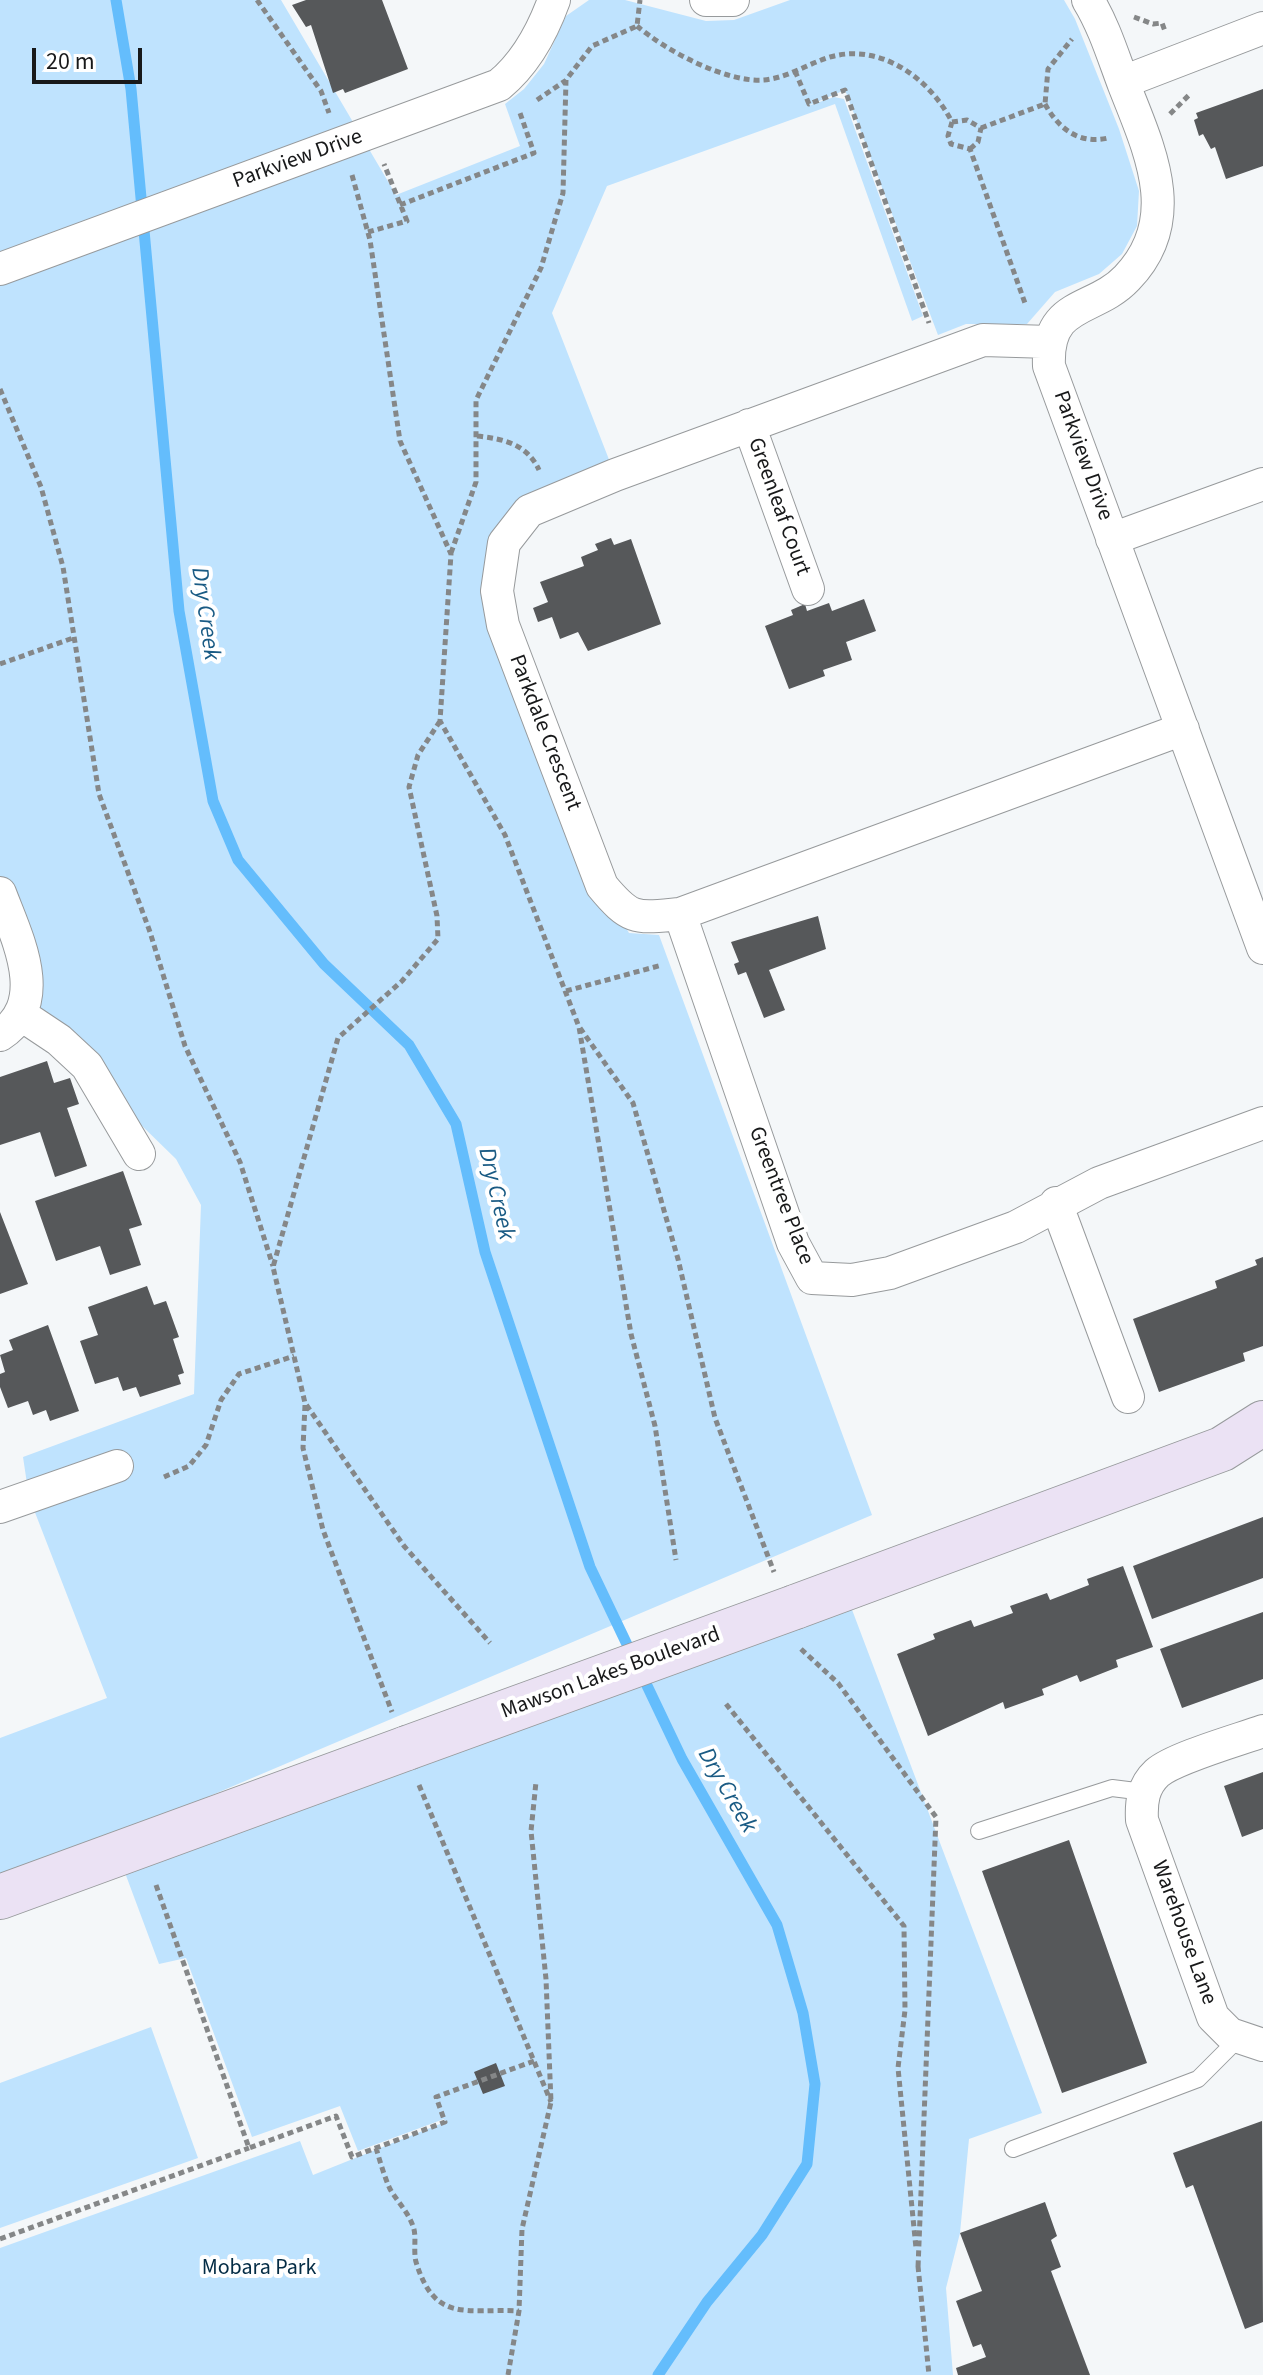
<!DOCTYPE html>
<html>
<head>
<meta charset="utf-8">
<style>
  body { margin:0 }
  #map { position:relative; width:1263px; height:2375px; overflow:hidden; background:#f4f7f9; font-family:"Source Sans 3",sans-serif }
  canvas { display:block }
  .scale { position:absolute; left:32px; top:48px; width:110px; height:36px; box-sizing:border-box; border:4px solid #18191a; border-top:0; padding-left:10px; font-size:24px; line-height:28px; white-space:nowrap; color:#18191a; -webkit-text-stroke:6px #fff; paint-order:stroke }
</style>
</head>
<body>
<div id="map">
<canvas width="1263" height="2375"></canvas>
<div class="scale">20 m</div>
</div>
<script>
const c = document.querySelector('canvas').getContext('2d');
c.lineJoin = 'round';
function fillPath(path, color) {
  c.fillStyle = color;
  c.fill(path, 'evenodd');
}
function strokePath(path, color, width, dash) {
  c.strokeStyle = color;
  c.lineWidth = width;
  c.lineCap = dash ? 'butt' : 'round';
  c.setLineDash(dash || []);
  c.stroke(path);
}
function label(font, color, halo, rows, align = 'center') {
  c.font = font + ' "Source Sans 3",sans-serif';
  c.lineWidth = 8;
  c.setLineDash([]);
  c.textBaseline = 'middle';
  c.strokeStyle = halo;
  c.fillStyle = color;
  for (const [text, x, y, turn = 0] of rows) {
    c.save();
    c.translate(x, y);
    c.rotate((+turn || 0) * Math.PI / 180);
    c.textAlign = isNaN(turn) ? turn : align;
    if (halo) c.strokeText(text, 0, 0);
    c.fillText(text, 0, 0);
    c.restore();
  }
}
fillPath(new Path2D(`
  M0 0H281L396 195 520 146 505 104 524 89 544 64 566 16 589 0H625L706 21 734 20 790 0H1064L1075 19 1119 129 1139 191 1137 226 1122 254 1099 274 1055 292 1027 324H966L938 335 845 90 805 107 834 97 844 99 923 316 912 321 835 104 607 186 552 313 615 475 529 511 497 591 602 886 629 933 659 935 872 1515 0 1885V1738L107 1698 29 1497 23 1457 194 1394 201 1205 176 1159 22 1009 0 883Z
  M851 1607 1042 2113 969 2139 960 2233 946 2288 953 2375H0V2248L300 2141 313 2175 445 2122 444 2119 358 2151 340 2106 252 2137 186 1958 159 1964 118 1854Z
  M151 2027 198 2158 0 2228V2083Z`), '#bfe3fe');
strokePath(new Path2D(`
  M116 0 131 89 179 611 213 801 238 860 324 964 409 1045 456 1124 485 1252 590 1567 633 1657
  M641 1673 682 1759 777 1925 803 2013 815 2084 807 2164 762 2235 707 2302 658 2375`), '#64bdfc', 11);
fillPath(new Path2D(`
  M306 0H382L408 69 345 93 343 89 333 93 311 25 306 27 292 5Z
  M1263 89V166L1226 179 1215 147 1211 149 1203 134 1199 136 1194 120 1198 118 1196 113Z
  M611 538 614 545 631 539 661 624 588 651 578 632 560 639 552 617 538 622 533 608 548 602 540 582 584 566 581 557 598 550 595 544Z
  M864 599 876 631 846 642 852 660 823 670 825 676 789 689 765 626 793 615 791 610 805 604 807 611 829 603 832 611Z
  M818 916 826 949 769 970 785 1010 764 1018 746 972 738 975 734 964 739 962 731 942Z
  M47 1061 54 1083 70 1078 79 1104 67 1108 87 1166 55 1177 40 1132 0 1145V1077Z
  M123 1171 142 1225 129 1229 141 1265 110 1275 100 1246 56 1261 35 1201Z
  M0 1212 28 1284 0 1294Z
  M1263 1257V1346L1243 1353 1245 1361 1159 1392 1133 1319 1217 1288 1215 1281 1257 1265 1255 1260Z
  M147 1286 154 1305 166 1301 179 1337 173 1339 184 1373 178 1375 181 1384 140 1397 136 1387 123 1391 118 1377 95 1384 80 1341 98 1335 88 1307Z
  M48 1325 79 1411 50 1421 46 1410 33 1415 28 1401 8 1408 0 1387V1374L5 1372 0 1355 13 1350 9 1340Z
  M1263 1517V1578L1152 1619 1133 1566Z
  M1123 1566 1153 1647 1116 1660 1118 1667 1080 1682 1077 1675 1042 1689 1044 1695 1005 1709 1003 1702 928 1736 897 1654 935 1639 933 1634 971 1620 974 1627 1013 1613 1010 1606 1047 1593 1050 1600 1089 1585 1087 1579Z
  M1263 1612V1679L1182 1708 1160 1649Z
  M1263 1772V1829L1242 1837 1224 1786Z
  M1069 1840 1147 2063 1062 2093 982 1871Z
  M496 2063 505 2086 483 2094 474 2072Z
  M1262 2121 1263 2322 1245 2329 1193 2185 1186 2188 1173 2153Z
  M1045 2202 1057 2236 1051 2240 1061 2267 1051 2271 1090 2375H958L956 2368 986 2357 981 2344 973 2347 956 2301 982 2291 960 2233Z`), '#56585a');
const lane = new Path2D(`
  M979 1831 1112 1788 1144 1792
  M1013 2149 1198 2079 1239 2038`);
const street = new Path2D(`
  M706 0H733
  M1088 0C1104 26 1113 56 1124 85 1149 149 1184 219 1127 278 1094 313 1046 300 1049 366L1263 948
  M1123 82 1263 28
  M0 269 499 85C526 63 542 33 554 0
  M1050 342 983 340 615 475 529 511 504 543 497 591 503 625 602 886C631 921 636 918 680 914L1183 729
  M749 425 808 589
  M1112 539 1263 484
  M0 893C16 936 51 1002 0 1035
  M680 914 793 1243 812 1278 852 1280 890 1273 1016 1227 1099 1183 1263 1123
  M20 1014 59 1040 87 1066 139 1154
  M1056 1203 1128 1397
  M0 1507 117 1466
  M1263 1731C1238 1740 1174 1758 1157 1773 1143 1786 1141 1802 1142 1820L1213 2017 1230 2034 1263 2045`);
const secondary = new Path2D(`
  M795 1607 1222 1449 1263 1423
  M0 1897 407 1748`);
strokePath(lane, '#979a9c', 18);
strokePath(street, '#979a9c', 34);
strokePath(secondary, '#979a9c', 46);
strokePath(new Path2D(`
  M257 0 321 91 329 113
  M1134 17 1153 24 1162 23 1165 31
  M637 26C665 50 726 83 764 80 786 78 806 65 827 58 878 41 929 77 952 122L948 136 951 144 970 149 1026 306
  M795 71 809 104 845 90 929 323
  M537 100 565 81
  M1045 104C1058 128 1079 145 1108 138
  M1170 114 1189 95
  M952 122 967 120 981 128 978 142 970 149
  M981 128 1045 104 1048 69 1072 39
  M352 175 370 240 400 441 451 554 440 721 505 835 579 1027 631 1334 655 1426 676 1560
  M400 205 534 153 520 113
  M368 232 407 221 384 164
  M0 389 41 487 63 567 99 794 150 932 185 1046 240 1162 273 1266
  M477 436C504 439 527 444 539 470
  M451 553 476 482V400L541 268 563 193 566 80 592 46 637 26 640 0
  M0 664 73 638
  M440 721 418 755 409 787 437 916 438 939 402 981 338 1038 273 1267 305 1403 404 1546 490 1643
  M566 991 662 965
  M580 1028 633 1103 678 1259 715 1418 774 1572
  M305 1405 303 1448 323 1530 392 1712
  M164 1477 189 1466 206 1445 221 1400 239 1374 294 1356
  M801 1649 838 1683 936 1817 918 2268
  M726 1704 904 1926 905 2010 898 2068 916 2248
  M419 1785 551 2102
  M156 1885 249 2148 336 2116 352 2157 445 2122 436 2097 534 2061
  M376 2148C380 2161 384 2176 390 2189 397 2201 408 2212 413 2226 417 2236 413 2250 416 2262 435 2324 467 2308 519 2311
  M0 2239 249 2148
  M918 2266 929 2375
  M508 2375 519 2311 522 2229 551 2102 546 1979 531 1831 536 1782`), '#858788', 5, [6, 4]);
strokePath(lane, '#fff', 16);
strokePath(street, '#fff', 32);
strokePath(secondary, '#ebe2f4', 44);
const secondaryBridge = new Path2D(`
  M407 1748 795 1607`);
strokePath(secondaryBridge, '#979a9c', 46, []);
strokePath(secondaryBridge, '#ebe2f4', 44);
label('22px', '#18191a', '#fff', [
  ["Parkview Drive",298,160,-20],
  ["Parkview Drive",1082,456,70],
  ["Greenleaf Court",778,507,70],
  ["Parkdale Crescent",544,733,69],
  ["Greentree Place",780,1196,69],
  ["Mawson Lakes Boulevard",611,1674,-20],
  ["Warehouse Lane",1183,1933,70]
]);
label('22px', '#042c45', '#fff', [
  ["Mobara Park",259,2269]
]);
label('italic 24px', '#1a5b84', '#fff', [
  ["Dry Creek",204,614,82],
  ["Dry Creek",495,1194,77],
  ["Dry Creek",726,1791,60]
]);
</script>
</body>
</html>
